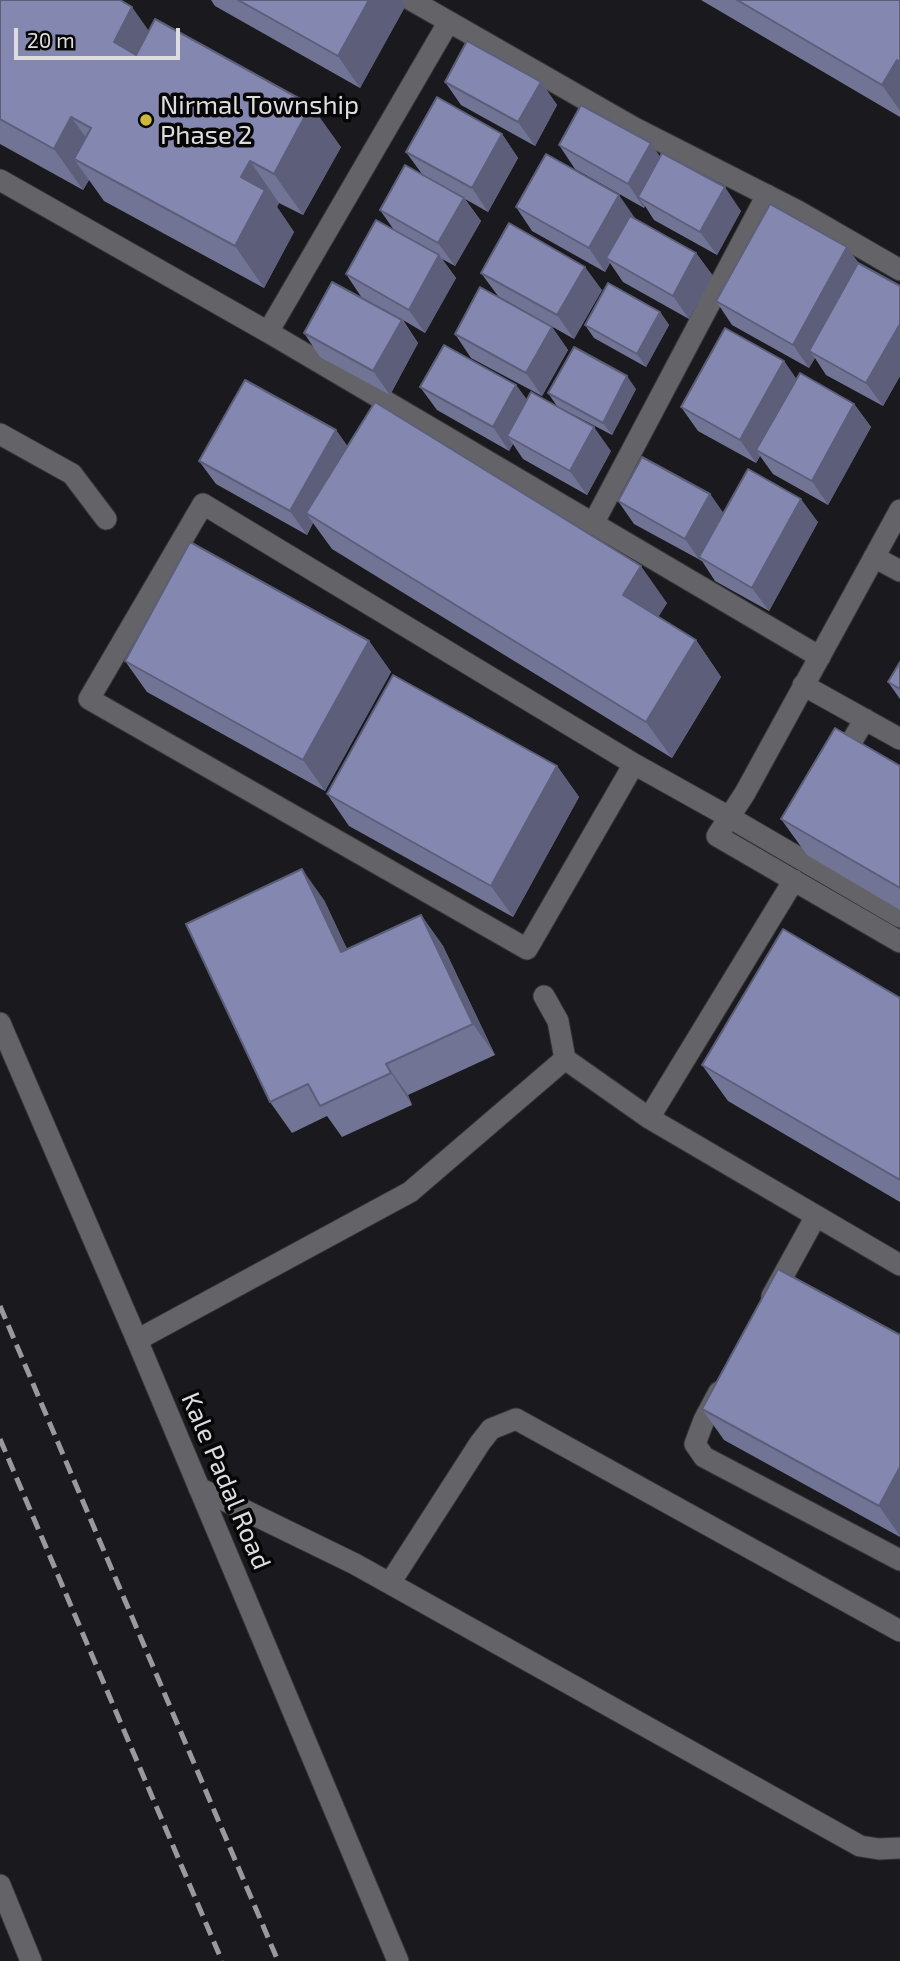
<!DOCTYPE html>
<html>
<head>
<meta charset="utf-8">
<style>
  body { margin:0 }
  #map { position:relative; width:900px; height:1961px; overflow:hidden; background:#1a1a1e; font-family:"Exo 2",sans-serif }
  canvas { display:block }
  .scale { position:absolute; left:14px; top:28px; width:166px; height:32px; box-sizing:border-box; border:4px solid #dddde0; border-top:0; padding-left:9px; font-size:21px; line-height:24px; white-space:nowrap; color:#dddde0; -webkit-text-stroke:5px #060607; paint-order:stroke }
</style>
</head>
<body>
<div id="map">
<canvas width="900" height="1961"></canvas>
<div class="scale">20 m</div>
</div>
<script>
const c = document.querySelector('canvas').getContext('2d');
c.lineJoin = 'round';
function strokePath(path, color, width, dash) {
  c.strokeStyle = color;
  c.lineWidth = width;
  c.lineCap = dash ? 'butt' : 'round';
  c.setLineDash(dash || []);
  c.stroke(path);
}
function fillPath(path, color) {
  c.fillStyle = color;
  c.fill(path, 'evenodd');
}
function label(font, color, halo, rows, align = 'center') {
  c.font = font + ' "Exo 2",sans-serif';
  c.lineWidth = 7;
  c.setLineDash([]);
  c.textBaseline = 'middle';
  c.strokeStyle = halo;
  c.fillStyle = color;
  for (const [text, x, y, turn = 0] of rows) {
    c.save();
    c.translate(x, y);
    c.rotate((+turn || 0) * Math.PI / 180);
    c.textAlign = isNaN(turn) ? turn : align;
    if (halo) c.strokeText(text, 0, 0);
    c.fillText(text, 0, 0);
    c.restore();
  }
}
const lane = new Path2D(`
  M411 0 633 127 798 211 900 270
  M0 180 268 332 448 23
  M268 332 820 657
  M0 434 72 474 106 519
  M203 504 634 764 527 949 89 699Z
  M900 510 745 793 717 836 900 942
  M593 524 767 195
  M874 557 900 571
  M803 685 900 739
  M840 761 865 719
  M634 764 729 817 900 917
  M565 1059 649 1118 900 1265
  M649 1118 794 880
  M772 1296 816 1216
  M137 1340 410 1192 565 1059 558 1021 544 996
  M719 1392 704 1420 695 1444 704 1457 900 1560
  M199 1488 355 1564 860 1846 879 1849 900 1848
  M390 1583 480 1443 491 1429 516 1419 900 1631`);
const street = new Path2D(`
  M0 1885 31 1961`);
const secondary = new Path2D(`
  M0 1023 137 1340 398 1961`);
strokePath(lane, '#353538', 23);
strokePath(street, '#353538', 23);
strokePath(secondary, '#353538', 23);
strokePath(lane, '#636368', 21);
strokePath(street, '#636368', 21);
strokePath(secondary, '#636368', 21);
strokePath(new Path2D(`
  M0 1306 278 1961
  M0 1439 222 1961`), '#9a9a9d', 5, [14, 7]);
fillPath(new Path2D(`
  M0 0 149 31 341 147 303 215 279 203 277 207 294 232 264 288 104 201 89 180 83 190 0 144Z
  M211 0H402L406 5 360 88 215 6Z
  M701 0H900V117Z
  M445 82H541L557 105 535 146 461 105Z
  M502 134 518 158 488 212 465 199 481 221 455 266 442 259 456 278 425 333 403 320 418 343 390 395 320 357 304 333 362 298 346 274 394 230 380 210 422 174 406 152Z
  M559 145 660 157 741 211 717 255 654 220 645 206 644 208 575 169Z
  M516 207 696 253 713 276 689 319 623 282 610 263 605 272 532 231Z
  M858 263 900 286V376L883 406 826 375 815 358 809 368 732 325 716 301Z
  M481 273 602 290 574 339 498 296Z
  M660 312 669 325 646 367 594 338 585 325Z
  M552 327 568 350 542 396 471 358 455 334Z
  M784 361 796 379 854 404 871 427 828 505 773 474 760 456 756 463 698 431 681 407Z
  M516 385 527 400 611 451 587 495 523 459 513 444 509 451 437 410 420 387Z
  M636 389 612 435 557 406 548 393Z
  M336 430 348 447 667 603 658 617 696 640 721 677 672 758 332 549 313 523 307 535 216 484 199 461Z
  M710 494 723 513 818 522 769 611 715 581 702 561 634 524 618 501Z
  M369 641 391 672 325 791 147 692 125 661Z
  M900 662V699L888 682Z
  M557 766 579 797 513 917 349 826 327 794Z
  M900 766V910L807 855 781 819Z
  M324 900 347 949 421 915 443 946 495 1055 408 1095 412 1105 342 1137 327 1116 292 1133 270 1102Z
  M900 998V1202L728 1101 702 1065Z
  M900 1335V1537L724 1440 702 1409Z`), '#727496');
fillPath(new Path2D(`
  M369 0H402L406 5 360 88 338 56Z
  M132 7 161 48 143 84 114 42Z
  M897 60 900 64V111L882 85Z
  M541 82 557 105 535 146 518 122Z
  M311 105 341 147 303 215 274 174Z
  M71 117 101 158 74 159 89 180 83 190 54 149Z
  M502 134 518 158 488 212 472 188Z
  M651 143 667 167 638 197 645 206 644 208 628 184Z
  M250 161 279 203 277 207 294 232 264 288 235 246 241 177Z
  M725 187 741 211 717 255 700 232Z
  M619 195 635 218 606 258 610 263 605 272 589 248Z
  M464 198 481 221 455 266 438 243Z
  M847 247 864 270 809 351 815 358 809 368 793 345Z
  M696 253 713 276 689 319 673 296Z
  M439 255 456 278 425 333 409 310Z
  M585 267 602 290 574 339 557 315Z
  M660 312 669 325 646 367 637 354Z
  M402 320 418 343 390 395 373 371Z
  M900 324V376L883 406 866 383Z
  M552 327 568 350 542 396 526 373Z
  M784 361 800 384 756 450 760 456 756 463 740 440Z
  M627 376 636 389 612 435 603 423Z
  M516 385 533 408 507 436 513 444 509 451 493 427Z
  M854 404 871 427 828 505 812 481Z
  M594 427 611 451 587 495 570 471Z
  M336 430 352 453 306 513 313 523 307 535 290 511Z
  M710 494 727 518 699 557 701 562 685 539Z
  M801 499 818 522 769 611 752 588Z
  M641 566 667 603 649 632 623 595Z
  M696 640 721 677 672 758 646 722Z
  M369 641 391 672 325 791 303 760Z
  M557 766 579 797 513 917 491 886Z
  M302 869 324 900 363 983 341 952Z
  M421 915 443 946 495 1055 473 1024Z
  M386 1064 408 1095 412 1105 391 1073Z
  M900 1467V1536L879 1506Z`), '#5c5e7a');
const building = new Path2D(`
  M0 0H120L132 7 114 42 136 55 155 19 311 105 274 174 250 161 241 177 265 190 235 246 74 159 91 128 71 117 54 149 0 119Z
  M238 0H369L338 56Z
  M737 0H900V62L897 60 882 85Z
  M467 41 541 82 518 122 445 82Z
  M437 97 502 134 472 188 406 152Z
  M581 105 651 143 628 184 559 145Z
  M662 153 725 187 700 232 638 197Z
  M546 154 619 195 589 248 516 207Z
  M405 165 464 198 438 243 380 210Z
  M770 204 847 247 793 345 716 301Z
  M630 216 696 253 673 296 606 258Z
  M376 220 439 255 409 310 346 274Z
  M509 223 585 267 557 315 481 273Z
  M858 263 900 286V324L866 383 809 351Z
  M332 282 402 320 373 371 304 333Z
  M608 283 660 312 637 354 585 325Z
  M480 287 552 327 526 373 455 334Z
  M725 328 784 361 740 440 681 407Z
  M444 345 516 385 493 427 420 387Z
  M574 347 627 376 603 423 548 393Z
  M800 373 854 404 812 481 756 450Z
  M245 380 336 430 290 511 199 461Z
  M531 392 594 427 570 471 507 436Z
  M375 402 641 566 623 595 696 640 646 722 306 513Z
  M642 457 710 494 685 539 618 501Z
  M748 469 801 499 752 588 699 557Z
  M190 542 369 641 303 760 125 661Z
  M900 662V689L888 682Z
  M393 675 557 766 491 886 327 794Z
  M835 728 900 766V888L781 819Z
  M302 869 341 952 421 915 473 1024 386 1064 391 1073 320 1106 308 1084 270 1102 186 924Z
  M783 929 900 998V1180L702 1065Z
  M778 1269 900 1335V1467L879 1506 702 1409Z`);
fillPath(building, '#8487af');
strokePath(building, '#5c5e7a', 2);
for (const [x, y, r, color] of [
  [146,120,7,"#cbba39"]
]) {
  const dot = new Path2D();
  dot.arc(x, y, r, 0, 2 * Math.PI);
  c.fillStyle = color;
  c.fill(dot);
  strokePath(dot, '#060607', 2.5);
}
label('26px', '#dddde0', '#060607', [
  ["Nirmal Township",160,105],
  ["Phase 2",160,135]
], 'left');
label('26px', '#dddde0', '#060607', [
  ["Kale Padal Road",226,1481,67]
]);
</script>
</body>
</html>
